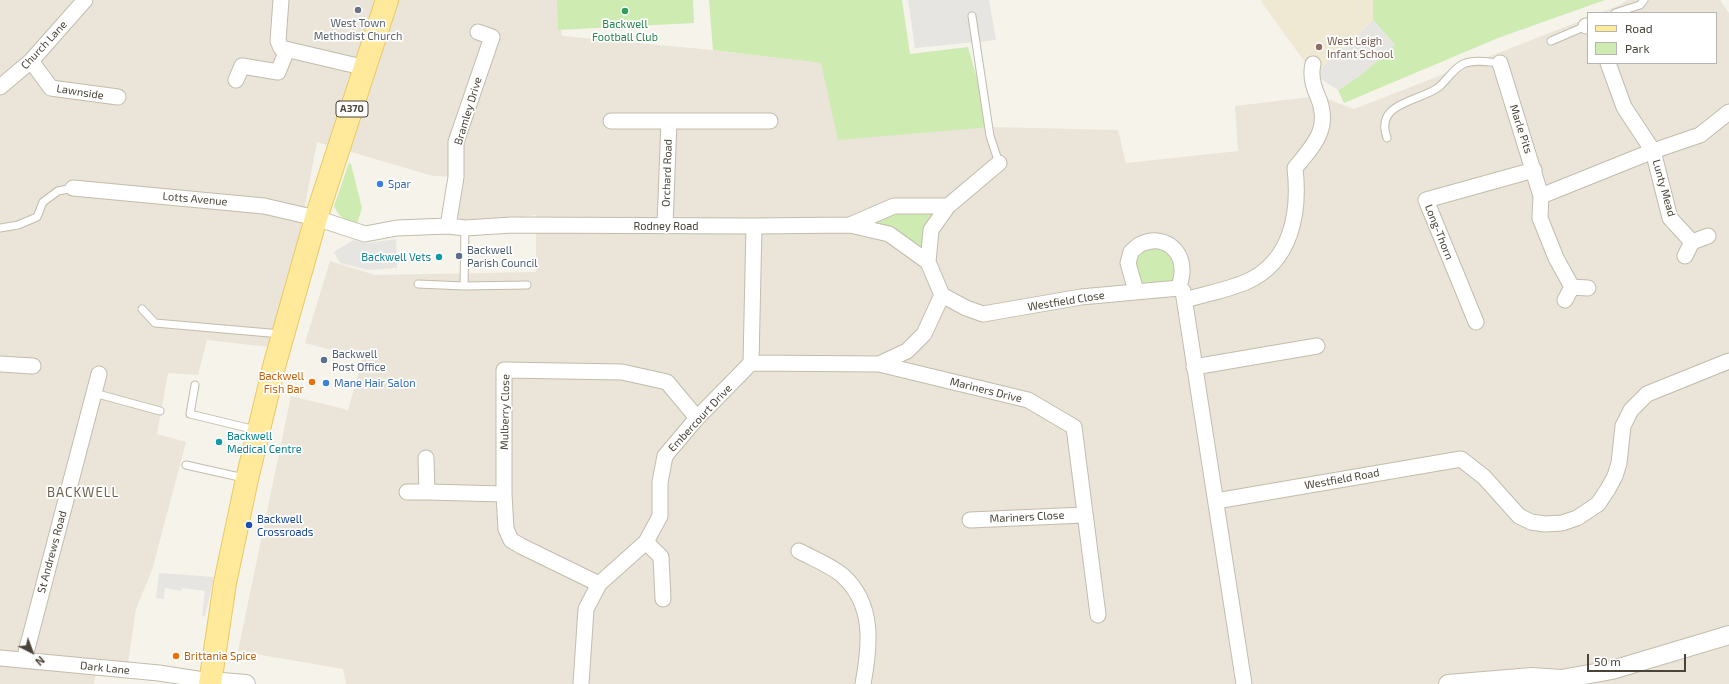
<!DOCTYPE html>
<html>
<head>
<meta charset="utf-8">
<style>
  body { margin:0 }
  #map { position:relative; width:1729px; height:684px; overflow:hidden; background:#f6f3ea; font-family:"Exo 2",sans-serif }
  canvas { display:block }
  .legend { position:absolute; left:1587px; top:12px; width:130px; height:52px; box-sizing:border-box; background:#fff; border:1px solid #b7b4af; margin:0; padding:5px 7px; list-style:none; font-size:12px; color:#4a4438 }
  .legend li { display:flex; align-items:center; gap:8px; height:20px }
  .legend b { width:20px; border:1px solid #b7b4af }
  .north { position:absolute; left:12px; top:632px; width:40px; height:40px; -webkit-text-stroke:3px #fff; paint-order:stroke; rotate:138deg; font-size:11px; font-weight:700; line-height:16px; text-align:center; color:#4a4438 }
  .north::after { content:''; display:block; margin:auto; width:14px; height:18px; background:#4a4438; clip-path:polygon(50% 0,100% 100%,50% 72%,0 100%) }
  .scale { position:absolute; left:1587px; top:654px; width:99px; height:18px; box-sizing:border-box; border:2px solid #4a4438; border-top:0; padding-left:5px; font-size:12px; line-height:14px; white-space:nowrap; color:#4a4438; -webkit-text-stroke:3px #fff; paint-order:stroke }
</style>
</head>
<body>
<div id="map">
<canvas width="1729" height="684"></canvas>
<ul class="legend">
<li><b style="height:5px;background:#ffe99a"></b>Road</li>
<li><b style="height:11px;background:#ceebb2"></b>Park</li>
</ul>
<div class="north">N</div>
<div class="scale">50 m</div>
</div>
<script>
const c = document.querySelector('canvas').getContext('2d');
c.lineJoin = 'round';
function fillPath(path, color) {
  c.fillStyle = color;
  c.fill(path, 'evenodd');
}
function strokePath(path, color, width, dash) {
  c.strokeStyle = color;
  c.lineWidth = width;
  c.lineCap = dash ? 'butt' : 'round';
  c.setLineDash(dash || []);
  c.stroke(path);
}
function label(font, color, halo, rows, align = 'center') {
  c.font = font + ' "Exo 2",sans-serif';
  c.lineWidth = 3.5;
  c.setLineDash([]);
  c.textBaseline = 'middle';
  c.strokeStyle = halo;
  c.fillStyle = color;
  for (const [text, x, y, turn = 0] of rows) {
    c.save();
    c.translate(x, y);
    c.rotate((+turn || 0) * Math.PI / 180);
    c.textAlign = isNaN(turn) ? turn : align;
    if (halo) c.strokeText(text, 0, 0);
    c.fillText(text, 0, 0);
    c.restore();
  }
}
fillPath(new Path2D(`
  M0 0H558L562 36 713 50 821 63 991 127 1118 130 1126 163 1238 151 1235 106 1319 96 1354 109 1588 18V63H1716V13H1600L1620 5 1627 0H1720L1729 13V684H346L343 669 238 651 291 396 348 410 363 358 305 343 330 261 375 275 536 272V215L448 226 456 177 433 176 317 142 278 348 207 340 198 375 168 373 157 434 186 442 152 570 136 609 128 663 98 658 94 684H0Z`), '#eae5d8');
fillPath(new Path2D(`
  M1260 0H1373V20L1314 75Z`), '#efe9d4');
fillPath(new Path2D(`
  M557 0H693L694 23 558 30Z
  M709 0H902L910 54 968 47 991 127 838 140 821 63 713 50Z
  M1373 0H1605L1498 38 1344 103 1338 90 1362 74 1395 45 1373 20Z
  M349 163 351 164 362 208 357 224C346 220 339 218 334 206Z
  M894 206H948L931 230 928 262 889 234 850 225Z
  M1140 244 1172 246 1179 288 1136 291 1131 252Z`), '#ceebb2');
fillPath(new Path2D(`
  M908 0H989L996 40 915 48Z
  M1373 20 1395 45 1362 74 1338 90 1314 75Z
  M396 239 397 268 368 270 340 263 334 252 353 240 368 243Z
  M159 573 214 577 205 616H202L205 591 182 588 181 591 165 588 164 599 156 598Z`), '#e7e5e2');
const service = new Path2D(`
  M1615 13 1640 5 1644 0
  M972 16 990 136 999 163
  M1551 41 1586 26
  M1387 138C1374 102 1419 102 1439 87 1447 80 1453 69 1463 64 1474 59 1489 62 1500 63
  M0 228 18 225 37 217 43 202 58 191 73 188
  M418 284 464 286 527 285
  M464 286 465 228
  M142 309 155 323 281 334
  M195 385 190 414 256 430
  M94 393 160 411
  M186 465 244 478`);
const minor = new Path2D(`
  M281 0 278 41 281 48 366 68
  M1586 26H1588
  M31 61 51 88 118 97
  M1500 63 1541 196 1540 218 1556 258 1572 287
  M1608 63 1624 107 1653 151 1670 218 1692 242
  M236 80 242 66 278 72 287 50
  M0 87 31 61 85 0
  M611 121H770
  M73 188 264 206 316 218 365 234 397 228 448 226 465 228 512 225 754 226 850 225 894 206H948L999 163
  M1541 196 1653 151 1700 135 1729 112
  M665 225 669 121
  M850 225 889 234 928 262 942 295 924 334 907 351 879 364
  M448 226 456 177V142L492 37 478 32
  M1685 256 1692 242 1708 236
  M928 262 931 230 948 206
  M1136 291 1128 263 1131 252C1134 249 1137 246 1141 244 1163 234 1183 249 1182 272 1182 277 1180 283 1179 288
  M942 295 966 308 983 314 1081 297 1179 288 1183 291 1244 684
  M1185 300C1205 294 1227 290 1246 282 1292 262 1300 212 1295 168 1314 145 1331 128 1318 97 1313 86 1310 75 1313 64
  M1565 300 1572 287 1588 288
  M1476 322 1426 200 1534 170
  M751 363 879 364 1028 400 1074 427 1098 615
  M0 364 33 366
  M1194 367 1317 346
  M426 458 427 492 504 494
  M407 492H427
  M1216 501 1461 459 1484 477 1519 516 1531 522 1545 524 1562 523 1577 518 1598 504 1608 489 1615 476 1619 463 1623 426 1631 410 1647 394 1729 361
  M970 520 1084 515
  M646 542 661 557 663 599
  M799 551C812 558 830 565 842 575 875 604 870 646 863 684
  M599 584 521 546 511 540 506 529 504 494V370L622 372 667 382 697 418
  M0 658 159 673 210 681
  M24 660 99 374
  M581 684 586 609 599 584 646 542 660 516V482L665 456 697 418 751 363 754 226`);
const tertiary = new Path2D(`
  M210 681 246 684
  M1448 684 1532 677 1561 679 1612 670 1729 635`);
const primary = new Path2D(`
  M210 684 225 583 247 479 275 363 316 218 387 0`);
strokePath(service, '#c2bcac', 9);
strokePath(minor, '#c2bcac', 17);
strokePath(tertiary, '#c2bcac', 20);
strokePath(primary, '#e8c966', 24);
strokePath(service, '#fff', 7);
strokePath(minor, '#fff', 15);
strokePath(tertiary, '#fff', 18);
strokePath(primary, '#ffe99a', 22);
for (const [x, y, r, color] of [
  [358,10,4,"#6b7280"],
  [625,11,4,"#2e9e5b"],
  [1319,47,4,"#8d6e63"],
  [380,184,4,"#3f7fe0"],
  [459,256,4,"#5c6f8a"],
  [439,257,4,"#0f9aa8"],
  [324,360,4,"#5c6f8a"],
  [312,382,4,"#e8710a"],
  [326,383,4,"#3f7fe0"],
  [219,442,4,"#0f9aa8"],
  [249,525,4,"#1a4fb4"],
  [176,656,4,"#e8710a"]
]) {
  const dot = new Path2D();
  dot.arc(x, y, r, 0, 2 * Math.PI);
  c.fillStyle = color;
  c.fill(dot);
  strokePath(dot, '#fff', 1.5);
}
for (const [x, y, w] of [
  [352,109,32]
]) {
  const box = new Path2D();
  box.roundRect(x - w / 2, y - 8, w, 16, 3);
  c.fillStyle = '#fff';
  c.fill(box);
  strokePath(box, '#4a4438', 1);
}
label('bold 10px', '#4a4438', null, [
  ["A370",352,109]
]);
label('11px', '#5b616d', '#fff', [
  ["West Town",358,23],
  ["Methodist Church",358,36]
]);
label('11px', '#27864d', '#fff', [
  ["Backwell",625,24],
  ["Football Club",625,37]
]);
label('11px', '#785e54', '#fff', [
  ["West Leigh",1327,41],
  ["Infant School",1327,54]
], 'left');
label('11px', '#4a4438', '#fff', [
  ["Church Lane",44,45,-47],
  ["Lawnside",80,92,9],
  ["Bramley Drive",468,111,-73],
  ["Marle Pits",1521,129,72],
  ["Orchard Road",667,173,-88],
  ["Lunty Mead",1664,188,74],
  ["Lotts Avenue",195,199,5],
  ["Rodney Road",666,226],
  ["Long-Thorn",1439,232,68],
  ["Westfield Close",1066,301,-9],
  ["Mariners Drive",986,390,14],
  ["Mulberry Close",505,412,-89],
  ["Embercourt Drive",700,418,-47],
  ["Westfield Road",1342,479,-10],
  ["Mariners Close",1027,517,-3],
  ["St Andrews Road",52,552,-75],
  ["Dark Lane",105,668,6]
]);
label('11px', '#366cbe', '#fff', [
  ["Spar",388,184],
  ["Mane Hair Salon",334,383]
], 'left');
label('11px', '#4e5e75', '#fff', [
  ["Backwell",467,250],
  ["Parish Council",467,263],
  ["Backwell",332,354],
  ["Post Office",332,367]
], 'left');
label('11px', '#0d838f', '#fff', [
  ["Backwell Vets",431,257],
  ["Backwell",227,436,"left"],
  ["Medical Centre",227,449,"left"]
], 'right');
label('11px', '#c56008', '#fff', [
  ["Backwell",304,376],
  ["Fish Bar",304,389],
  ["Brittania Spice",184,656,"left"]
], 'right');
label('11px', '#164399', '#fff', [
  ["Backwell",257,519],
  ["Crossroads",257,532]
], 'left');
c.letterSpacing = '1px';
label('13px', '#6e634f', '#fff', [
  ["BACKWELL",83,493]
]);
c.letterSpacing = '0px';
</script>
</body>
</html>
